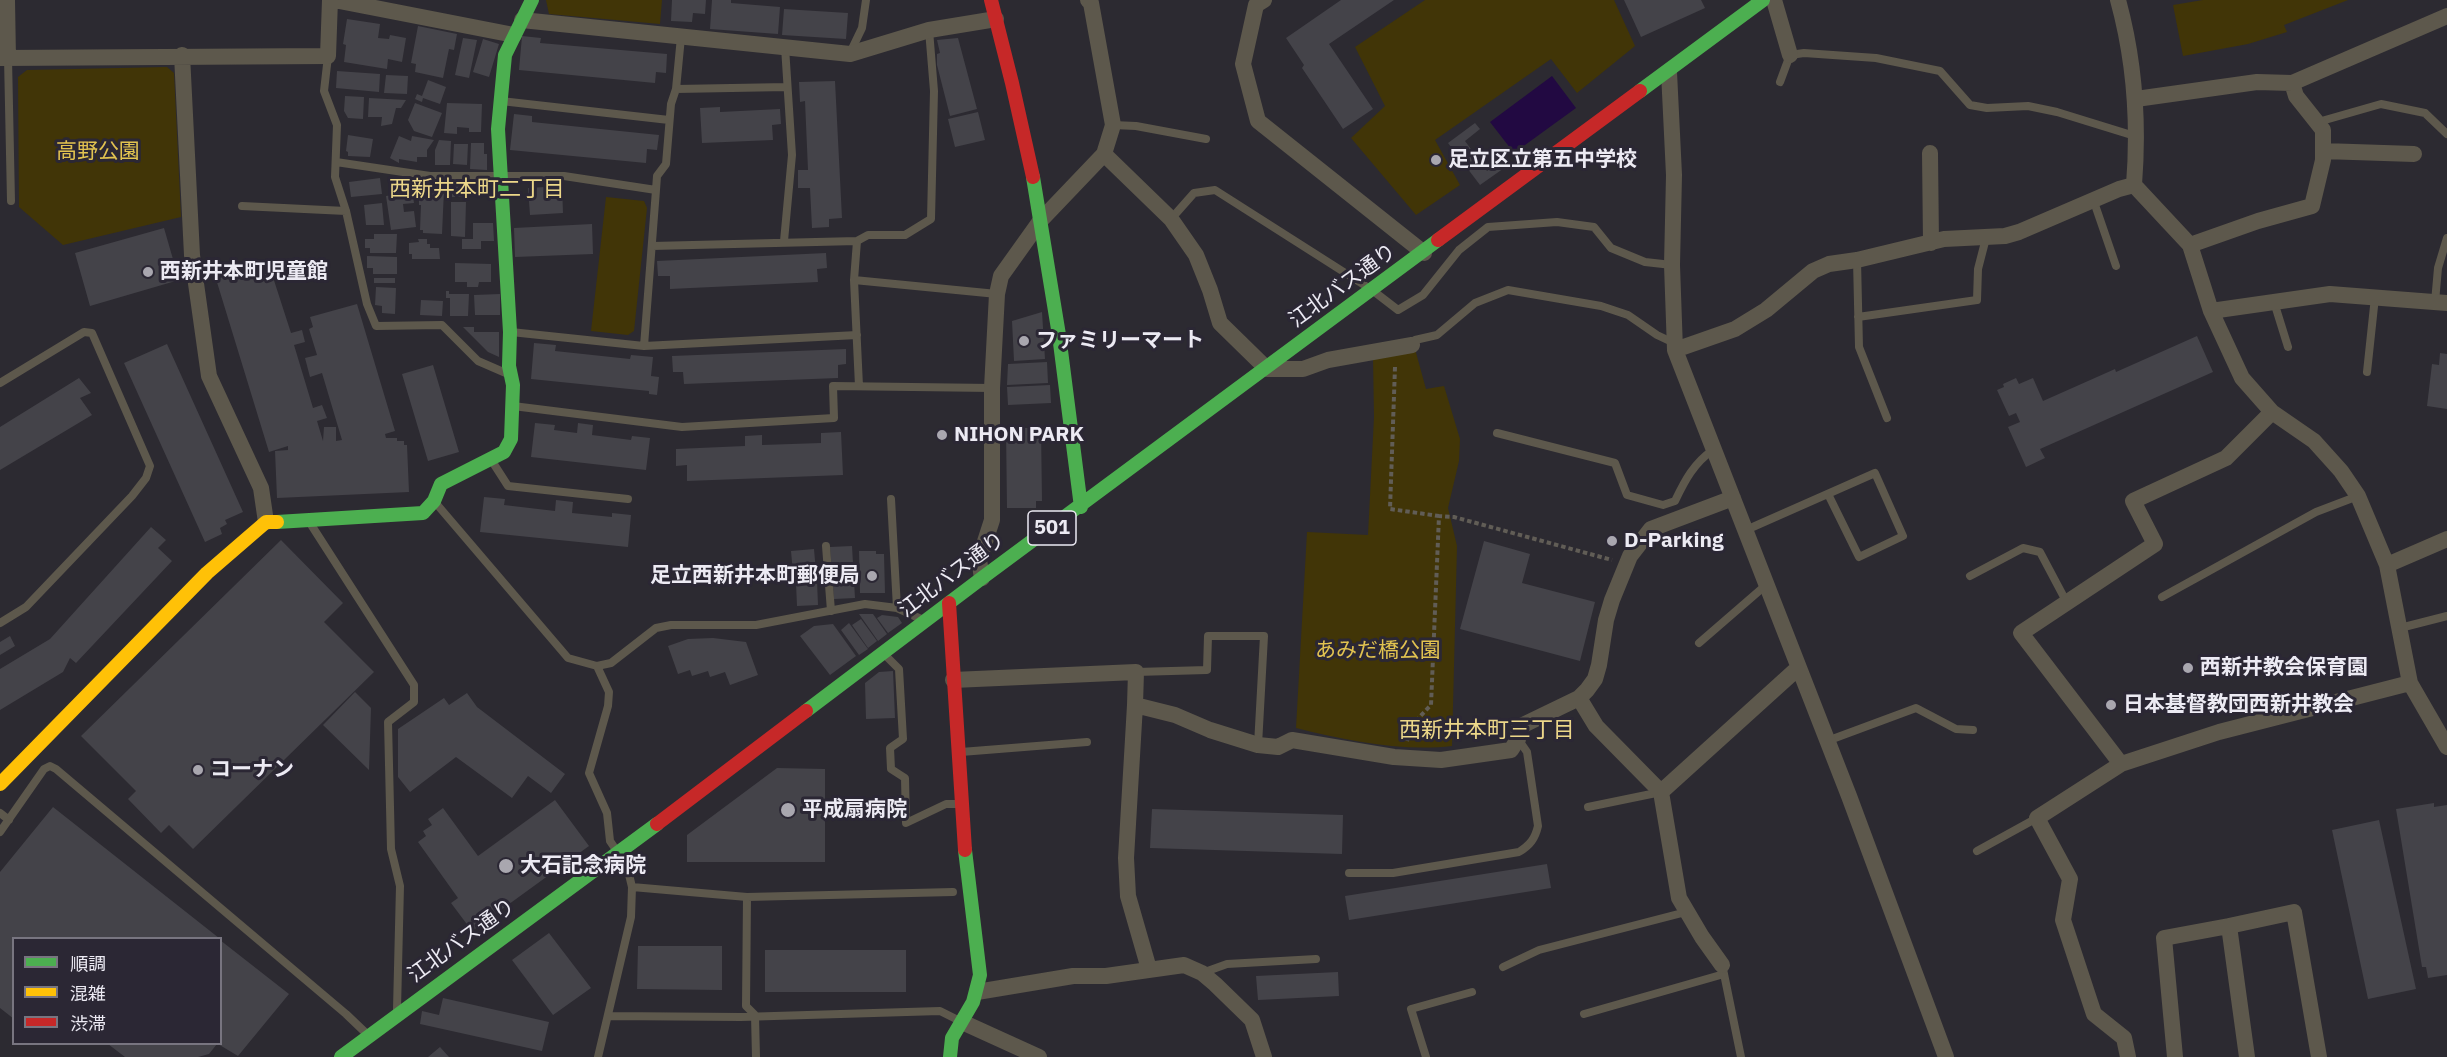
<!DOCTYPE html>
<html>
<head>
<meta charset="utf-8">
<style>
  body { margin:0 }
  #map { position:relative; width:2447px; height:1057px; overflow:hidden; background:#2c2a31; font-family:"IBM Plex Sans","Noto Sans JP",sans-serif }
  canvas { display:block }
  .legend { position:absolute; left:12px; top:937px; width:210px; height:108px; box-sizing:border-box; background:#2b2734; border:2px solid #787580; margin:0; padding:8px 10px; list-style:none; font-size:18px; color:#eceaf3 }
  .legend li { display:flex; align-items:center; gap:12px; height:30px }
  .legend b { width:30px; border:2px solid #787580 }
</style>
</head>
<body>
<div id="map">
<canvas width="2447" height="1057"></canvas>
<ul class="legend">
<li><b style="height:8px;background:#4caf50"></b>順調</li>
<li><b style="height:8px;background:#ffc107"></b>混雑</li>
<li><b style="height:8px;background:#c62828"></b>渋滞</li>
</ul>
</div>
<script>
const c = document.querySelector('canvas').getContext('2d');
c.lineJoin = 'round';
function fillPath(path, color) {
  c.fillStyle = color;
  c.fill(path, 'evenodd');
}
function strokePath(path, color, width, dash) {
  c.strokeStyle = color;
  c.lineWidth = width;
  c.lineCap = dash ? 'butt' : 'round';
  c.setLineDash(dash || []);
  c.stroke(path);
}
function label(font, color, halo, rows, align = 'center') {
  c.font = font + ' "IBM Plex Sans","Noto Sans JP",sans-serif';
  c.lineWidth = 6;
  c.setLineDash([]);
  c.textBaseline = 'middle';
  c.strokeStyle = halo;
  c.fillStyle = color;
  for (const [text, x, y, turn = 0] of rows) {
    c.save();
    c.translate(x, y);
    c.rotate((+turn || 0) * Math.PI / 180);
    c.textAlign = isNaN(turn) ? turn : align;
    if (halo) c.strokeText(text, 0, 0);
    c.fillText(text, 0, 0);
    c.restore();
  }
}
fillPath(new Path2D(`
  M546 0H662L660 24 549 14Z
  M1425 0H1614L1635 46 1577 93 1551 59 1435 140 1460 185 1416 215 1351 138 1385 106 1355 47Z
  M2203 0H2348L2284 25 2287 32 2248 44 2183 56 2173 5Z
  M167 67 174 73 181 217 63 245 19 207 18 77 27 70Z
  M606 197 644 201 647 208 634 331 628 335 591 331Z
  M1415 349 1426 389 1444 386 1460 439 1459 461 1448 508 1457 546 1452 746C1403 752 1344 740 1296 728L1307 532 1368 535 1374 417 1373 357Z`), '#413507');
fillPath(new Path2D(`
  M1552 76 1576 108 1514 153 1490 122Z`), '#220942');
fillPath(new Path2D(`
  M672 0H706L705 14 693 13 692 22 671 21Z
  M712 0H731V3L780 7 778 34 710 29Z
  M1341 0H1394L1329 44 1373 109 1343 129 1302 68 1304 65 1286 38Z
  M1624 0H1701L1705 8 1641 37Z
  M784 9 848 13 846 39 782 35Z
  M347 19 380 24 378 38 389 39 390 35 406 38 402 62 388 59 387 69 344 62 346 45 343 44Z
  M418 26 457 34 454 50 449 49 443 78 415 72 416 64 411 63Z
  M522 36 541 38 540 43 667 54 666 73 656 72 655 83 519 70Z
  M463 38 477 40 469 78 455 75Z
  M958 38 977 109 950 116 937 65V54L940 53 937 40Z
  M483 39 499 44 489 77 473 72Z
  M337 71 380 74 379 92 336 88Z
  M386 75 408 76 407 94 384 93Z
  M428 80 446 87 440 104 423 98 422 102 415 99 417 94 422 96Z
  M835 81 842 218 829 219V227L812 228 810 188H798V170H808L805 101 800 102 799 82Z
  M345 96 364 97 363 119 348 118 344 111Z
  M369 98 406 100 401 108H396L392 124 381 126 382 117H368Z
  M415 103 442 113 432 137 414 131 408 120Z
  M447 103 482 104 481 132H469V128L457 127V134L444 133Z
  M720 107V112L780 109 781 124 772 125 773 140 702 143 700 108Z
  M978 112 985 140 955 147 948 119Z
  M514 114 532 116V122L659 135 657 150 647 149 646 163 510 150Z
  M1475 123 1480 129 1465 141 1487 171 1502 160 1507 166 1480 185 1448 143Z
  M348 135 373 139 370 157 348 156V152L346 151Z
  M399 136 411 141 412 136 434 140 427 150V157H417V162L399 159V163L390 158Z
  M439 140 451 141 450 165H435V150Z
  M471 143H484V154H487V170L470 169Z
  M454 144H468L467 165 453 164Z
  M380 178 382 194 351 197 349 182Z
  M411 185 414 203 403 204 404 212 414 211 416 227 391 230 386 196 393 195 392 187Z
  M452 186H466V197H452Z
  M562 186 563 213 530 215 528 188Z
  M424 189 444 190 442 234 423 233V230H420L421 205H419V195H424Z
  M451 202H466L465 237 451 236Z
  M382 203 384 225H366L364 205Z
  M473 223H493L494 241H481V249H462V239H473Z
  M592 224 593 254 515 257 514 228Z
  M164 228 179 280 90 306 75 253Z
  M374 234H397L396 253H370V248H365V239H374Z
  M418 239H427V244H430V248H439L440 259H412V254H409V243L419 242Z
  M826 253 827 268 817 269 818 282 670 289V276H658L657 261Z
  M367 256 397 257V274H373V268H367Z
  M455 263 491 264V282H479L478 287H467V282H455Z
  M252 264 254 267 264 264 265 269 270 268 291 333 302 330 305 342 294 345 313 408 322 405 327 418 317 421 323 441 324 427H336V441L342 440 322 373 310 377 305 358 317 355 309 329 313 327 310 317 357 304 395 431 385 434 386 438H397V441H404V445H407L409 492 277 498 275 451 288 450V446L269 452 216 279 236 273 234 269Z
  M374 278H395V283H374Z
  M376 287 396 288 395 314 382 313V306L375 305Z
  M446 291H449V294H469L468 316H450V298H446Z
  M500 294V315H475L474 295Z
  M421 300 443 301 442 316 420 315Z
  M1042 312 1045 359 1014 361 1012 321Z
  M463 327H474V332H499V357L488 352Z
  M2197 336 2213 372 2040 449 2045 458 2026 467 2008 427 2020 422 2016 413 2009 416 1997 390 2004 387 2003 384 2016 378 2019 384 2033 378 2043 401 2115 369 2116 372Z
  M534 343 556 345 555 351 630 359 631 355 653 357 651 376 659 377 657 395 649 394V391L531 379Z
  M167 344 243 512 225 520 227 524 220 528 222 534 205 542 124 363Z
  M846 349V364L838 365V378L684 384 683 372H673L672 356Z
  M2440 353 2447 354V409L2427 406 2432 364 2439 365Z
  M1047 362 1048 383 1007 385 1008 364Z
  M433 365 459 452 428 461 402 374Z
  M79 378 91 393 80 398 92 415 0 470V427Z
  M1050 385 1051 403 1008 405 1007 387Z
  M535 423 555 425 554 430 577 433 578 423 593 425 592 435 631 440 632 436 650 438 646 470 531 457Z
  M1006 428H1041L1042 501H1036V508H1007Z
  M841 432 843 475 687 481V465L676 466V449L745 446V436L762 435V445L821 443V433Z
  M484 497 505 499 504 505 555 511 556 500 573 502 572 513 612 517V513L631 515 628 547 480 532Z
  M151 527 166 540 158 548 172 561 76 663 70 658 63 672 0 710V669L50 639Z
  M281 540 343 603 324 622 374 672 193 849 169 825 161 833 128 799 136 791 81 736Z
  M1484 541 1530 554 1522 583 1595 602 1580 661 1460 629Z
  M852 546 855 598 834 599 830 547Z
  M814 549 816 572 793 573 791 551Z
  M859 551H876V554H884L885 593H860Z
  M817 581 818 605 797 606 796 583Z
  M859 614H873L887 634 878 641Z
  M882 615 898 617 902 623 888 633 877 618Z
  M861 619 877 641 868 648 852 625Z
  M849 623 868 649 859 655 841 630Z
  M833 624 856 656 830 675 800 636 814 626Z
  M10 636 15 646 0 655V642Z
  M713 638 746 642 758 675 730 685 725 672 710 677 708 671 692 676 690 670 678 674 668 646 688 639Z
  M893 671 895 718 866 719 865 683 879 672Z
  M355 692 371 708 369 770 323 725Z
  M467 693 477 707 565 774 551 793 528 776 512 798 456 757 410 792 398 777V729L444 698 449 705Z
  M1432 719 1442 720V735H1431Z
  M777 768 825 769V862H687V835Z
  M555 800 589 846 472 931 451 903 458 898 418 842 426 836 423 831 432 825 428 819 443 808 478 856Z
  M2434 803V807L2447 805V975L2428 978 2426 967H2422L2396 809Z
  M53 807 219 938H14V1019L0 1008V872Z
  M1152 809 1343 815 1342 854 1150 848Z
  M2379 820 2416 989 2368 999 2332 830Z
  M1547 864 1551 888 1349 920 1345 896Z
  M549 933 591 988 553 1015 512 960Z
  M220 940 289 994 238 1056 218 1044H220Z
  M638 946H722V990L637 989Z
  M765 950H906V992H765Z
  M1338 972 1339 996 1258 1000 1256 976Z
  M443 998 549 1022 542 1051 420 1024 422 1011 439 1015Z
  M108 1044H217L209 1054 198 1057H125Z
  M440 1047 449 1057H428Z`), '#444349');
strokePath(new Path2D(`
  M1395 367 1390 509 1439 516
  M1407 741 1410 727 1431 705 1439 516 1454 517 1612 560`), '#615d56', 4, [4.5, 3]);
strokePath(new Path2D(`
  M850 53 862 28 866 0
  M328 56 324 91 337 125 335 177 346 211 367 304 376 326 442 325 478 361 508 374
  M8 58 11 201
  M1780 82 1790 55 1804 53 1876 58 1940 71 1970 105 1987 108 2028 106 2057 112 2138 137
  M676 89 787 87
  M501 101 669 120
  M2318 122 2381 104 2425 113 2447 134
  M1113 125 1136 126 1206 139
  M336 162 430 176H564L656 190 644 346
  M656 190 657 176 666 164 671 104 676 89 681 37
  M2093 199 2116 266
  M242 206 346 211
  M1171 219 1194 193 1215 190 1372 290 1398 310 1423 295 1459 250 1488 227 1557 222 1594 227 1611 248 1645 262 1672 265
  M784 241 792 155 785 47
  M652 246 857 241
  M1857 260 1859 347 1887 418
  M854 280 997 294
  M2274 302 2288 347
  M2435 302 2438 268 2447 238
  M1858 317 1977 300 1978 269 1986 238
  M511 332 644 346 857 335
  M1412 345 1415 340 1437 335 1475 303 1508 290 1601 306 1628 315 1657 335 1674 343
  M2367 372 2375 297
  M0 383 84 332 92 333 150 466 146 478 132 496 26 607 0 623
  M859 386 854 280 857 241 868 235H905L931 219 934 91 929 30
  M513 406 682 427 834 418 833 386 992 388
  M1497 433 1615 463 1627 495 1663 505 1675 501C1685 480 1694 463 1713 450
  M490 458 508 486 628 499
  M891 499 897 608
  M434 501 568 658 597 666 611 663 656 628 671 625H756L865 604 897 608 921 619
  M310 523 414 685V702L388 722 391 849 400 886 397 1009
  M1746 530 1875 473 1903 536 1859 557 1828 494
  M826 546 831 611
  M1970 576 2023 548 2040 552 2066 601
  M2162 597 2316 512 2358 496
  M2400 628 2447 616
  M1699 643 1766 585
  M885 655 899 669 903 739 890 748 891 769 905 778 906 823 946 804H961
  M597 666 609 692 608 706 589 773 607 813 610 841 627 866 632 887 747 897 953 892
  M1136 672 1207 670 1208 636H1264L1258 745
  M1827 741 1916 708 1956 729 1973 730
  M961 752 1087 742
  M1588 807 1661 792
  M0 813 9 820
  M0 832 44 769 50 766 56 769 346 1014 368 1035
  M1977 851 2037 818
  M1349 873H1393L1519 852C1530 845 1535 839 1538 826L1527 752 1518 739
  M747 897 746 1006 755 1015 756 1057
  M1503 967 1539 950 1686 912
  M1723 969 1741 1057
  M1202 973 1227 964 1316 959
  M1584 1014 1724 974
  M609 1016 741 1017 940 1011 960 1021
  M598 1057 631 917 632 887
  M1426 1057 1411 1009 1472 992`), '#5d584c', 8);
strokePath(new Path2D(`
  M7 0 8 58
  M334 0 514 35
  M1264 0 1256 5 1243 64 1258 121 1424 253
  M1774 0 1790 55
  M2118 0C2135 62 2139 122 2134 185L2190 245 2211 311 2242 378 2272 412 2314 441 2341 471 2358 496 2387 565 2410 683 2447 747
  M522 20 850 54 929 30 996 19
  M182 55 192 255 209 376 261 488 266 522
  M0 58 328 56 330 0
  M1669 72 1674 175 1672 265 1675 350 1849 796 1946 1057
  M2136 99 2257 82 2292 83 2447 16
  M2323 151 2414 154
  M1930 153 1931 243
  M1104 154 1171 219 1196 255 1210 290 1220 323 1267 369H1303L1328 360 1412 345
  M2190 245 2258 221 2312 206 2323 160V130L2296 96 2292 83
  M2211 311 2330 294 2447 303
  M1675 350 1735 329 1766 310 1813 271 1829 264 1857 260 1944 239 2005 236 2019 232 2119 189 2134 185
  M2387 565 2447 539
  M982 578 979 560 992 520V388L997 294 1001 276 1041 220 1104 154 1113 125 1091 3 1088 0
  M953 680 1136 672 1135 705 1175 715 1210 730 1258 745 1278 747 1292 740 1394 757 1441 760 1511 750 1518 739 1519 727 1579 698 1587 690 1595 679 1599 665 1606 620 1612 600 1630 556 1651 529 1733 498
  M1579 698 1596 726 1661 792 1798 668
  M1135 705 1126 858 1128 896 1149 969
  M2121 764 2021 633 2155 544 2133 501 2226 458 2272 412
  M1661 792 1679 898 1702 937 1722 965
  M2229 926 2294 912 2319 1057
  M977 992 1073 976H1106L1184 965 1202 973 1215 984 1252 1020 1264 1057
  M962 1022 1039 1057
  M2128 1057 2124 1038 2094 1014 2063 920 2070 879 2037 818 2121 764 2219 732 2410 683
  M2175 1057 2164 938 2229 926 2247 1057`), '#5d584c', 16);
strokePath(new Path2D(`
  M1640 91 1763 0
  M1033 177 1059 335 1081 507
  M277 522 423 513 434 501 441 484 504 452 511 439 513 385 509 366 510 332 498 129 505 55 532 0
  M806 711 982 578 1438 240
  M341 1057 657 824
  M950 1057 952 1038 973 1002 980 975 965 850`), '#4caf50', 14);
strokePath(new Path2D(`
  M0 784 207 573 266 522H277`), '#ffc107', 14);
strokePath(new Path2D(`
  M991 0 1012 83 1033 177
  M1438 240 1640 91
  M949 603 965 850
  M657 824 806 711`), '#c62828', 14);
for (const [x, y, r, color] of [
  [1436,160,6,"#a9a7af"],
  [148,272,6,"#a9a7af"],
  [1024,341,6,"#a9a7af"],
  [942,435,6,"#a9a7af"],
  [1612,541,6,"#a9a7af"],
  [872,576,6,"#a9a7af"],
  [2188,668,6,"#a9a7af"],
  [2111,705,6,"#a9a7af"],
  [198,770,6,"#a9a7af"],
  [788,810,8,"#a9a7af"],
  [506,866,8,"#a9a7af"]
]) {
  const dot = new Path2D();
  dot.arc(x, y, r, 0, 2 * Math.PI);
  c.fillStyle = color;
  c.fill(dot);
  strokePath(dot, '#2b2734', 2);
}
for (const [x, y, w] of [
  [1052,528,48]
]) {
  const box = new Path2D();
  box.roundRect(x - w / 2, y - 17, w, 34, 4.5);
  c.fillStyle = '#2b2734';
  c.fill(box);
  strokePath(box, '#eceaf3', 1.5);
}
label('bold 20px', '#eceaf3', null, [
  ["501",1052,528]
]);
label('21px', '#e2c350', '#2b2734', [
  ["高野公園",98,152],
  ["あみだ橋公園",1378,651]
]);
label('bold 21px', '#eceaf3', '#2b2734', [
  ["足立区立第五中学校",1448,160],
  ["西新井本町児童館",160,272],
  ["ファミリーマート",1036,341],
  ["NIHON PARK",954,435],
  ["D-Parking",1624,541],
  ["足立西新井本町郵便局",860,576,"right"],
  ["西新井教会保育園",2200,668],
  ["日本基督教団西新井教会",2123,705],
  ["コーナン",210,770],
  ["平成扇病院",802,810],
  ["大石記念病院",520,866]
], 'left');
label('21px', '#eceaf3', '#2b2734', [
  ["江北バス通り",1343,286,-36],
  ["江北バス通り",952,575,-37],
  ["江北バス通り",462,941,-36]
]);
label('22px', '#ecd789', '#2b2734', [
  ["西新井本町二丁目",477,190],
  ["西新井本町三丁目",1487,731]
]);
</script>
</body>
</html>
